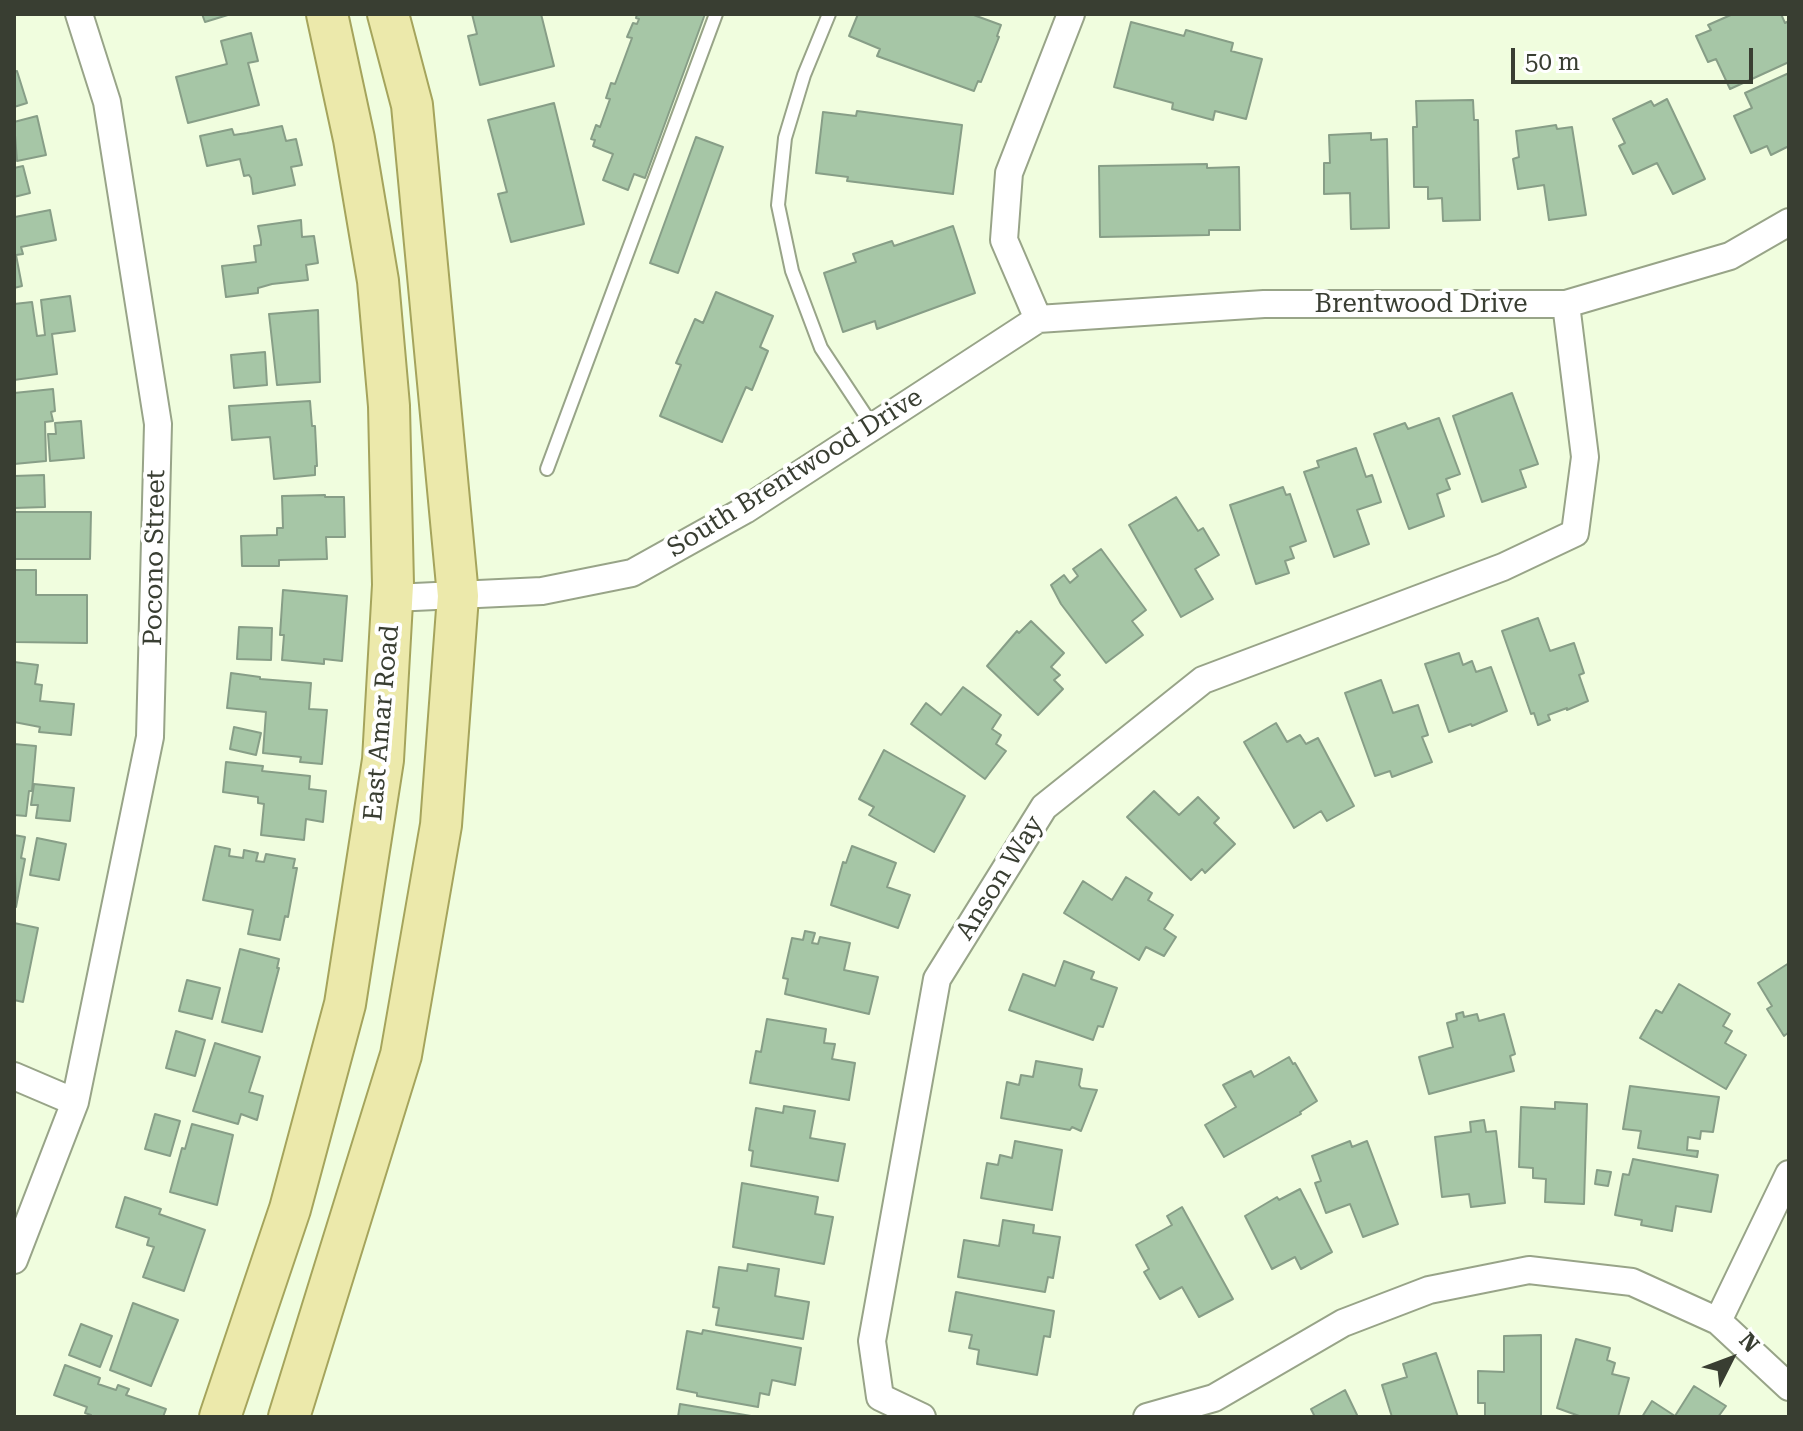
<!DOCTYPE html>
<html>
<head>
<meta charset="utf-8">
<style>
  body { margin:0 }
  #map { position:relative; width:1803px; height:1431px; overflow:hidden; background:#f0fdde; font-family:"Roboto Serif",serif }
  canvas { display:block }
  .frame { position:absolute; inset:0; border:16px solid #393e32; pointer-events:none }
  .north { position:absolute; left:1691px; top:1319px; width:80px; height:80px; -webkit-text-stroke:6px #fff; paint-order:stroke; rotate:48deg; font-size:22px; font-weight:700; line-height:32px; text-align:center; color:#393e32 }
  .north::after { content:''; display:block; margin:auto; width:28px; height:36px; background:#393e32; clip-path:polygon(50% 0,100% 100%,50% 72%,0 100%) }
  .scale { position:absolute; left:1511px; top:48px; width:242px; height:36px; box-sizing:border-box; border:4px solid #393e32; border-top:0; padding-left:10px; font-size:24px; line-height:28px; white-space:nowrap; color:#393e32; -webkit-text-stroke:6px #fff; paint-order:stroke }
</style>
</head>
<body>
<div id="map">
<canvas width="1803" height="1431"></canvas>
<div class="frame"></div>
<div class="north">N</div>
<div class="scale">50 m</div>
</div>
<script>
const c = document.querySelector('canvas').getContext('2d');
c.lineJoin = 'round';
function fillPath(path, color) {
  c.fillStyle = color;
  c.fill(path, 'evenodd');
}
function strokePath(path, color, width, dash) {
  c.strokeStyle = color;
  c.lineWidth = width;
  c.lineCap = dash ? 'butt' : 'round';
  c.setLineDash(dash || []);
  c.stroke(path);
}
function label(font, color, halo, rows, align = 'center') {
  c.font = font + ' "Roboto Serif",serif';
  c.lineWidth = 8;
  c.setLineDash([]);
  c.textBaseline = 'middle';
  c.strokeStyle = halo;
  c.fillStyle = color;
  for (const [text, x, y, turn = 0] of rows) {
    c.save();
    c.translate(x, y);
    c.rotate((+turn || 0) * Math.PI / 180);
    c.textAlign = isNaN(turn) ? turn : align;
    if (halo) c.strokeText(text, 0, 0);
    c.fillText(text, 0, 0);
    c.restore();
  }
}
const building = new Path2D(`
  M202 14H231L205 22Z
  M472 14H541L554 66 480 85 468 36 477 34Z
  M637 14H705L645 178 634 174 628 190 603 180 613 154 593 146 595 140 591 139 596 125 600 127 610 99 606 98 611 83 615 84 632 38 627 37 633 23 637 24 639 19 636 18Z
  M858 14H971L1001 25 997 36 999 37 981 82 978 81 974 91 877 56 880 49 849 36Z
  M1733 14H1781L1785 23 1789 21V62L1730 89 1716 59 1708 62 1696 36 1711 30 1708 25Z
  M1131 22 1184 36 1186 30 1233 43 1231 51 1262 59 1246 119 1215 111 1213 120 1172 109 1173 103 1114 87Z
  M251 33 258 61 248 63 259 105 188 123 176 77 227 64 221 41Z
  M17 71 27 103 14 107V72Z
  M1789 73V146L1771 155 1767 146 1751 153 1734 116 1752 108 1745 93Z
  M1667 99 1705 179 1673 194 1657 163 1633 174 1619 146 1625 143 1613 119 1651 101 1654 106Z
  M1473 100 1474 120H1478L1480 220 1443 221 1442 198 1428 199V187H1414L1413 127H1417L1416 101Z
  M554 103 584 224 511 242 498 194 507 192 488 120Z
  M857 111 962 125 953 194 847 181 848 177 816 173 823 112 856 116Z
  M37 116 46 155 17 161 14 122Z
  M1556 125 1557 129 1572 127 1586 215 1549 220 1544 185 1518 189 1513 159 1519 157 1516 131Z
  M282 126 286 141 296 139 302 165 291 167 295 185 253 194 251 178 249 175 244 176 240 159 207 166 200 136 232 129 234 135 247 133Z
  M1371 133V140L1387 139 1389 228 1351 229 1350 193 1324 194V163H1330L1329 135Z
  M696 137 723 147 678 273 650 263Z
  M1207 164V168L1239 167 1240 230H1209V235L1100 237 1099 166Z
  M23 166 30 193 14 197V168Z
  M50 210 56 240 21 247 23 254 16 255 22 286 14 288 15 217Z
  M301 220 302 237 314 236 318 263 306 265 308 280 272 284 258 288V293L226 297 222 266 256 262 254 246 261 245V241L258 226Z
  M953 226 975 293 877 329 875 321 843 332 824 273 856 262 853 254 892 241 894 246Z
  M716 292 773 316 760 347 768 351 752 390 746 387 722 442 660 416 681 365 676 363 695 319 703 323Z
  M70 296 75 331 52 334 57 374 14 380V304L32 302 37 336 45 335 41 300Z
  M318 310 320 382 277 385 269 314Z
  M265 352 267 385 234 388 231 355Z
  M53 389 55 411 51 412 53 421 45 422 46 461 14 464V393Z
  M1512 393 1538 464 1520 470 1526 487 1482 502 1453 416Z
  M310 401 312 426H315L317 466H315V475L274 479 270 437 232 440 229 406Z
  M1439 418 1460 474 1446 479 1450 489 1437 494 1444 516 1409 529 1374 434 1405 423 1408 429Z
  M81 421 84 458 50 461 48 434H56L55 423Z
  M1356 448 1366 477 1372 475 1381 502 1357 510 1369 544 1334 557 1304 472 1319 467 1317 461Z
  M44 475 45 507 14 508V476Z
  M1283 487 1286 495 1290 494 1306 541 1290 547 1294 558 1285 561 1289 573 1256 584 1230 505Z
  M325 495V497H344L345 537H326L327 559 279 560V566H242L241 536 277 535V528H283L282 496Z
  M1176 497 1198 531 1203 528 1219 555 1195 569 1213 599 1181 617 1129 525Z
  M15 512H91L90 559H15Z
  M1101 549 1146 610 1132 621 1143 635 1106 663 1061 604 1051 585 1064 575 1070 583 1078 576 1073 569Z
  M14 570H36V595H87V643L14 642Z
  M283 590 347 596 342 661 324 659V664L282 660 284 635H280Z
  M1538 618 1550 651 1574 643 1584 673 1579 675 1588 701 1567 710V708L1548 715 1550 720 1538 725 1534 713 1531 714 1502 631Z
  M1031 621 1064 653 1051 667 1060 675 1054 680 1063 689 1038 715 987 666 1017 631 1019 633Z
  M239 627 272 628 271 660 237 659Z
  M1459 653 1463 665 1472 661 1476 672 1491 667 1507 711 1472 726 1471 724 1449 732 1425 664Z
  M14 662 38 665 35 684 42 685 40 701 74 704 71 735 39 732 40 727 14 722Z
  M231 673 260 677V679L311 683 309 709 327 710 322 764 300 762 301 757 263 753 266 712 227 708Z
  M1381 680 1393 713 1418 705 1428 735 1422 737 1432 762 1392 777 1390 771 1375 776 1345 693Z
  M963 687 1001 715 992 729 1001 735 996 744 1006 751 985 779 911 724 926 703 941 715Z
  M1276 723 1287 742 1300 735 1306 744 1318 738 1354 806 1327 821 1321 811 1294 828 1244 742Z
  M234 727 261 733 256 755 230 749Z
  M14 744 36 746 32 791H29L26 816 14 815Z
  M884 750 965 796 934 852 869 815 874 807 859 799Z
  M226 762 263 766 262 771 310 776 309 789 326 791 323 822 306 819 304 840 261 835 264 804 258 803V797L223 792Z
  M34 784 74 788 70 821 36 818 38 805H31Z
  M1154 791 1179 815 1198 797 1219 818 1214 823 1235 844 1205 873 1202 869 1191 880 1127 817Z
  M14 835 25 837 21 858 25 859 16 907Z
  M37 838 66 844 59 880 30 875Z
  M215 846 230 849 229 856 243 858 244 850 258 853 256 861 264 862 266 854 295 859 293 868H297L288 917 285 916 280 940 248 934 253 910 203 900Z
  M852 846 896 863 887 887 910 895 898 928 831 905 843 862 846 863Z
  M1126 877 1152 893 1148 900 1173 915 1164 929 1176 937 1164 956 1146 947 1139 960 1064 913 1083 881 1112 900Z
  M14 923 38 928 23 1002 14 1000Z
  M805 931 815 933 812 943 818 944 820 937 850 943 844 970 878 977 869 1014 785 994 788 979 783 978 792 938 803 940Z
  M240 949 279 959 277 968H279L262 1032 222 1022Z
  M1064 961 1094 972 1091 979 1117 988 1103 1027 1098 1026 1093 1040 1009 1010 1023 974 1055 986Z
  M1789 963V1032L1784 1036 1767 1009 1772 1006 1758 983Z
  M187 980 220 988 212 1019 179 1011Z
  M1679 984 1730 1014 1723 1026 1732 1031 1725 1043 1746 1055 1726 1089 1640 1038 1656 1010 1662 1013Z
  M1463 1012 1464 1017 1477 1014 1479 1021 1504 1014 1515 1054 1510 1056 1514 1071 1429 1094 1419 1057 1453 1047 1447 1023 1457 1020 1456 1014Z
  M767 1019 826 1029 824 1043 835 1044 832 1059 855 1063 849 1100 750 1083 756 1051 761 1052Z
  M176 1031 205 1040 195 1076 166 1068Z
  M215 1043 260 1057 249 1092 263 1096 257 1120 241 1114 238 1124 193 1111Z
  M1289 1057 1293 1064 1295 1063 1317 1101 1300 1112 1301 1114 1224 1157 1205 1125 1236 1107 1223 1085 1251 1071 1254 1077Z
  M1036 1061 1082 1069 1079 1085 1081 1088 1097 1090 1081 1131 1072 1127 1070 1130 1001 1118 1007 1082 1019 1085 1021 1075 1033 1077Z
  M1630 1086 1719 1097 1713 1132 1701 1131 1700 1139 1688 1137 1687 1150 1698 1151 1697 1157 1638 1148 1641 1131 1623 1129Z
  M1555 1102 1587 1104 1584 1204 1545 1202 1546 1179 1533 1178V1168L1519 1167 1521 1107 1555 1109Z
  M784 1106 815 1111 810 1138 845 1144 838 1181 751 1166 753 1151 749 1150 756 1108 783 1113Z
  M155 1114 180 1121 170 1156 145 1149Z
  M1484 1120 1486 1132 1496 1131 1505 1203 1471 1207 1469 1194 1442 1197 1435 1137 1471 1132 1470 1122Z
  M192 1124 233 1135 217 1205 170 1192 182 1148 185 1149Z
  M1015 1141 1062 1150 1052 1210 981 1198 987 1163 998 1165 1000 1155 1012 1158Z
  M1350 1141 1352 1147 1367 1141 1398 1224 1363 1237 1350 1204 1326 1213 1315 1183 1321 1181 1312 1156Z
  M1633 1159 1718 1175 1711 1212 1676 1206 1672 1231 1641 1225 1642 1220 1615 1215 1623 1174 1629 1175Z
  M1597 1170 1611 1172 1608 1186 1595 1184Z
  M742 1183 818 1197 815 1214 833 1217 824 1264 733 1247Z
  M1300 1189 1332 1252 1301 1269 1295 1257 1272 1269 1245 1216 1277 1197 1279 1200Z
  M125 1197 161 1209 159 1214 205 1230 184 1291 143 1277 154 1247 147 1245 149 1238 116 1227Z
  M1182 1207 1233 1299 1199 1317 1182 1287 1160 1299 1144 1272 1149 1269 1136 1245 1172 1225 1167 1216Z
  M1003 1220 1034 1225 1033 1233 1060 1237 1053 1278 1048 1277 1045 1292 958 1277 964 1240 999 1246Z
  M748 1264 779 1269 775 1296 809 1302 803 1339 716 1325 719 1308 713 1307 719 1267 747 1271Z
  M956 1292 1054 1311 1050 1337 1044 1336 1037 1375 977 1364 979 1350 969 1348 972 1335 949 1331Z
  M133 1303 178 1320 151 1386 110 1370Z
  M81 1324 112 1336 100 1367 69 1355Z
  M703 1330 801 1348 795 1385 772 1380 769 1395 760 1393 758 1407 697 1396V1393L677 1389 687 1331 702 1334Z
  M1541 1335V1417H1485V1403H1478V1371L1504 1372V1336Z
  M1576 1339 1610 1348 1607 1360 1615 1363 1612 1374 1629 1378 1618 1417H1582L1557 1408Z
  M1436 1353 1458 1417H1392L1382 1385 1407 1377 1403 1364Z
  M65 1365 100 1378 98 1384 116 1390 118 1385 129 1389 126 1395 166 1409 163 1417H90L91 1415 85 1413 87 1407 54 1395Z
  M1694 1386 1726 1406 1718 1417H1642L1652 1401 1675 1416Z
  M1345 1390 1358 1417H1315L1311 1409Z
  M680 1404 751 1416V1417H678Z`);
fillPath(building, '#a6c6a6');
strokePath(building, '#879e87', 2);
const lane = new Path2D(`
  M829 14 804 75 785 138 778 205 792 271 821 348 872 425
  M547 469 716 14`);
const street = new Path2D(`
  M1038 319 1004 240 1009 173 1071 14
  M393 598 542 591 632 573 745 510 1038 319 1264 304H1566L1730 256 1789 222
  M14 1076 75 1102
  M14 1260 75 1102 150 737 158 424 107 102 79 14
  M1718 1321 1789 1174
  M922 1417 880 1397 872 1341 937 979 1044 807 1203 680 1503 567 1575 533 1585 457 1566 304
  M1147 1417 1214 1398 1343 1323 1429 1290 1529 1270 1632 1282 1718 1321 1789 1387`);
const primary = new Path2D(`
  M220 1417 290 1209 345 1004 383 760 393 585 389 406 378 281 354 139 327 14
  M289 1417 401 1055 441 825 458 596 412 105 388 14`);
strokePath(lane, '#98a488', 16);
strokePath(street, '#98a488', 30);
strokePath(primary, '#a5a45c', 44);
strokePath(lane, '#fff', 12);
strokePath(street, '#fff', 26);
strokePath(primary, '#ece9ab', 40);
label('26px', '#393e32', '#fff', [
  ["Brentwood Drive",1421,304],
  ["South Brentwood Drive",795,473,-32],
  ["Pocono Street",155,558,-89],
  ["East Amar Road",382,723,-85],
  ["Anson Way",1000,878,-58]
]);
</script>
</body>
</html>
